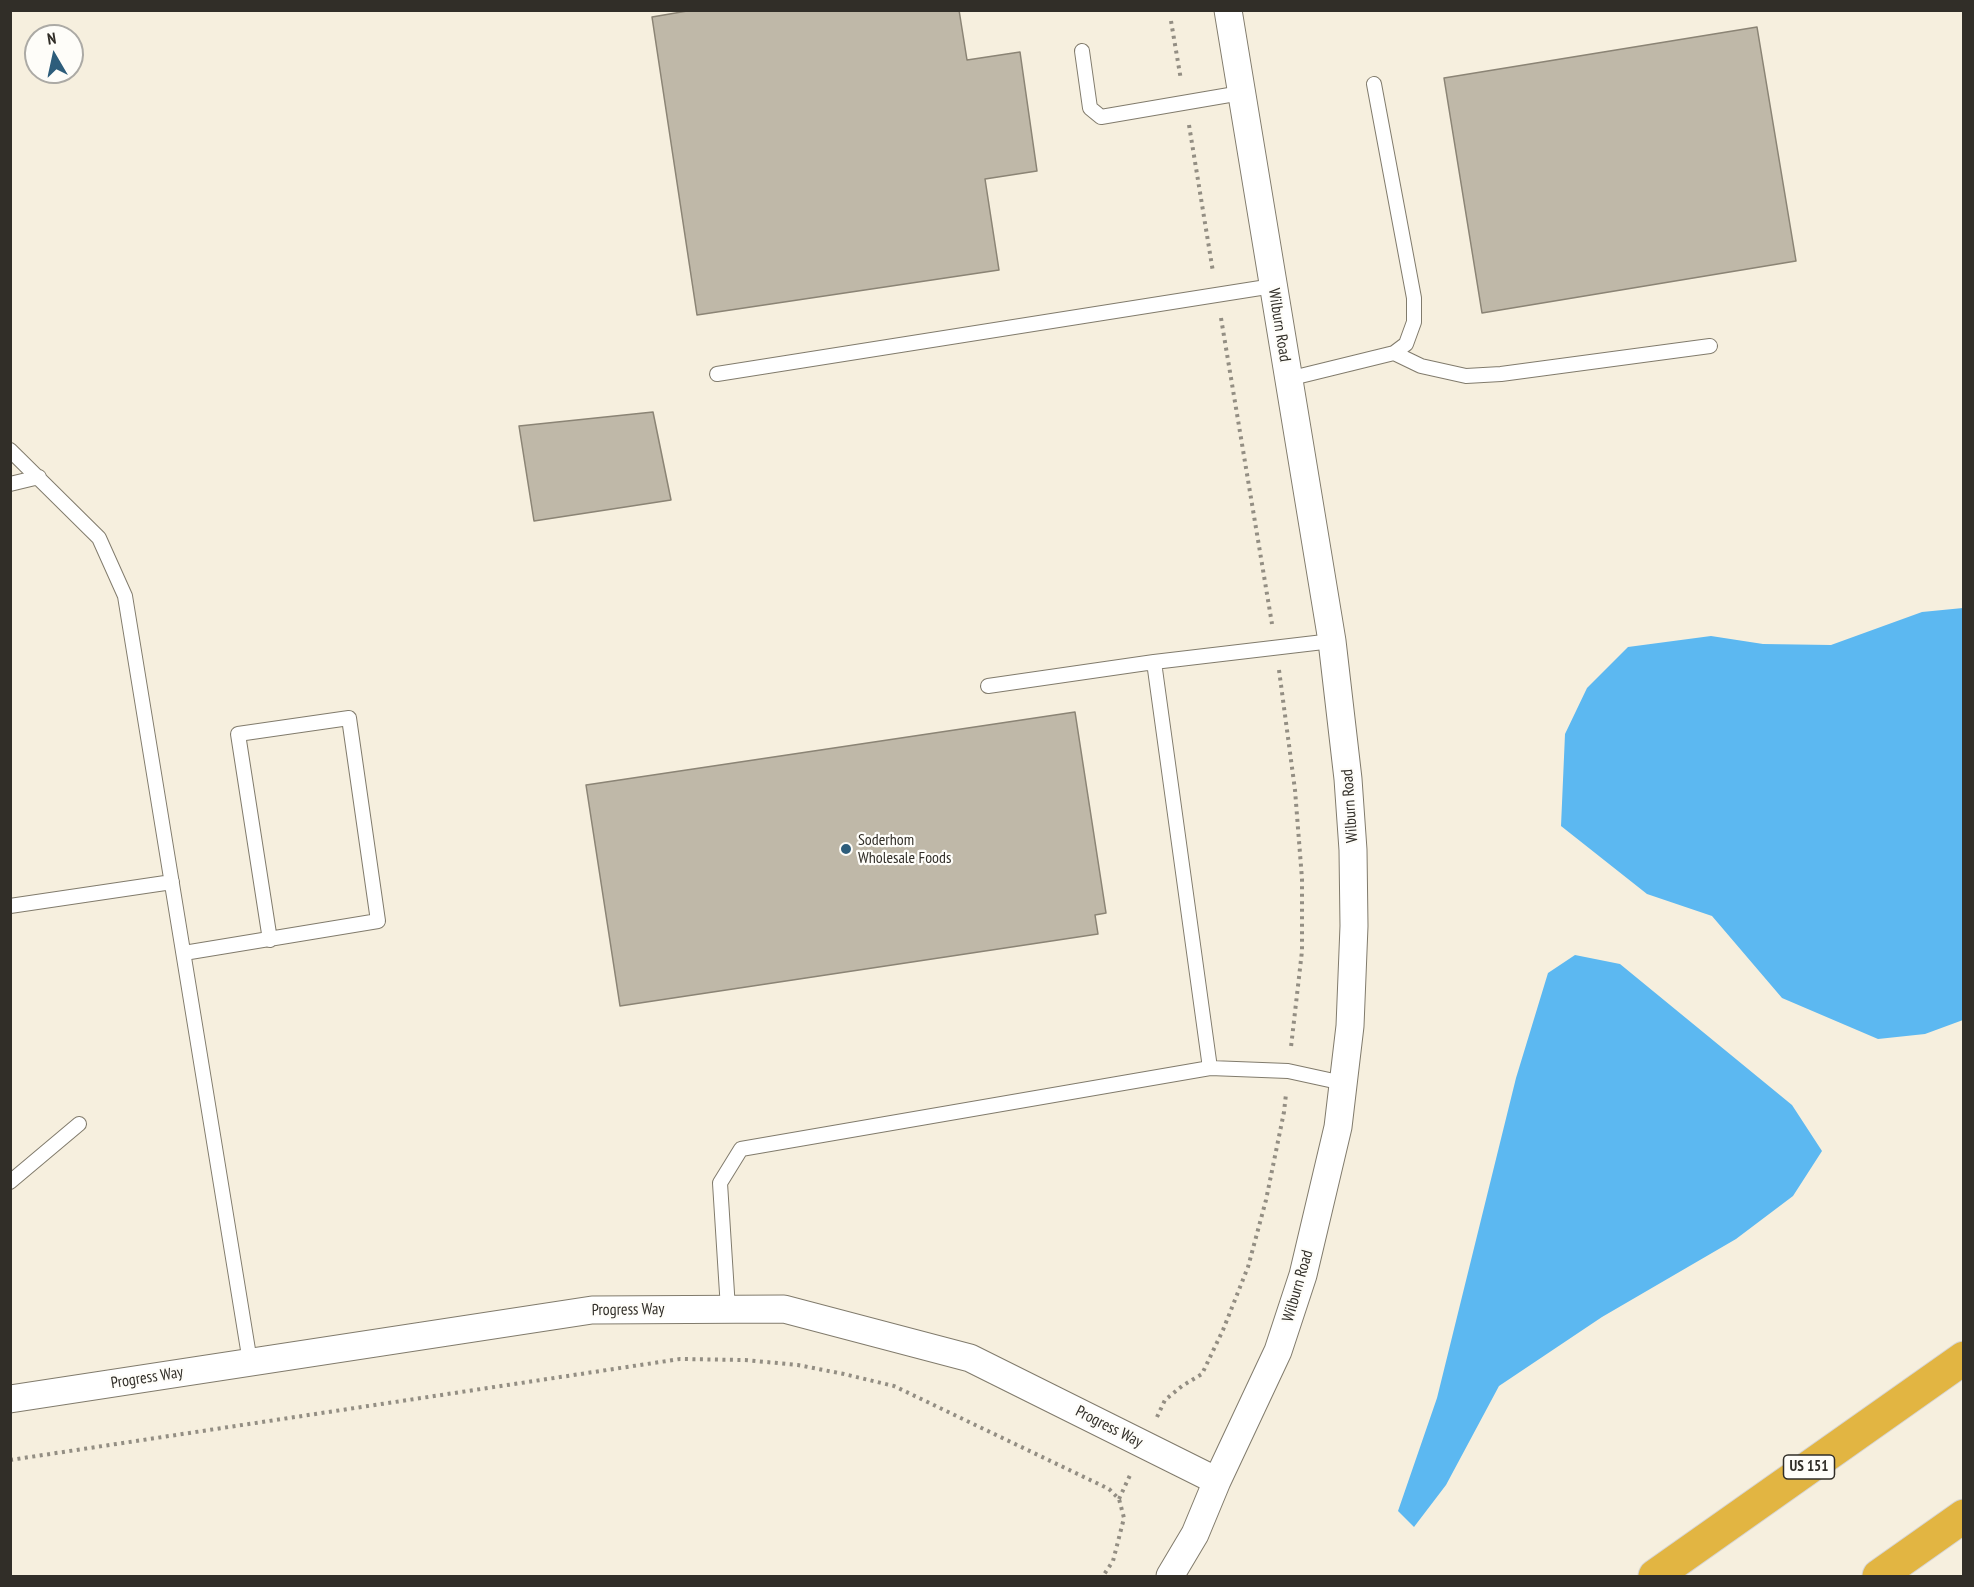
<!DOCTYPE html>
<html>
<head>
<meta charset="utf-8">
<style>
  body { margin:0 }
  #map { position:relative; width:1974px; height:1587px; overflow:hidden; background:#f6efde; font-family:"PT Sans Narrow",sans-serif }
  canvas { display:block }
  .frame { position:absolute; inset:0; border:12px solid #312e28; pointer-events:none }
  .north { position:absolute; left:24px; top:24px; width:60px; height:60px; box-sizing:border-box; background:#fefdf9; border:2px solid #acaaa5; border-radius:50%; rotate:351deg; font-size:16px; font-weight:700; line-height:24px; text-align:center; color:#312e28 }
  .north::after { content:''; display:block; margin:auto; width:21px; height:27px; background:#2d5d7b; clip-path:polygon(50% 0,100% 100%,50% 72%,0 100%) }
</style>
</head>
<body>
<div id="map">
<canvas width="1974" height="1587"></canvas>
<div class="frame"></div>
<div class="north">N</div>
</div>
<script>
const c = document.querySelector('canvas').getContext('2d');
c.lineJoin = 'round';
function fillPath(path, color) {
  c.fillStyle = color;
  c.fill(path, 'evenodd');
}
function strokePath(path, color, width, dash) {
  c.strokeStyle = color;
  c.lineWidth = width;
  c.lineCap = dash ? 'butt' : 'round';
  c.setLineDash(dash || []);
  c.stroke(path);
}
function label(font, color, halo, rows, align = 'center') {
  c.font = font + ' "PT Sans Narrow",sans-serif';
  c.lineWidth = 4.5;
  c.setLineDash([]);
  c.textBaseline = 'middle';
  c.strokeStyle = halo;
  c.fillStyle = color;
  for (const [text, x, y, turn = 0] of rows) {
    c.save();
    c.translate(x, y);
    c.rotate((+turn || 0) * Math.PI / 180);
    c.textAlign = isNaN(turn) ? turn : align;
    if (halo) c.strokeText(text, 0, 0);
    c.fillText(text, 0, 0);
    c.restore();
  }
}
fillPath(new Path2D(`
  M1963 608V1020L1925 1034 1878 1039 1782 998 1712 916 1647 894 1561 826 1565 734 1587 688 1628 647 1711 636 1763 644 1831 645 1922 612Z
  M1575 955 1620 964 1792 1105 1822 1151 1793 1196 1736 1239 1602 1317 1499 1386 1446 1485 1414 1527 1398 1511 1437 1398 1516 1078 1548 973Z`), '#5cb8f1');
const building = new Path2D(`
  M693 10H959L967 60 1020 52 1037 171 985 179 999 270 697 315 652 17Z
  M1757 27 1796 261 1482 313 1444 78Z
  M653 412 671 500 534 521 519 426Z
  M1075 712 1106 913 1095 915 1098 934 620 1006 586 785Z`);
fillPath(building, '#bfb8a8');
strokePath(building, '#8b8475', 1.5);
const service = new Path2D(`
  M1082 51 1090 108 1101 117 1241 93
  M1394 353 1421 366 1466 376 1501 374 1710 346
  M717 374 1273 286
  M1288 379 1394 353 1406 344 1414 322V298L1374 84
  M10 450 99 538 125 596 250 1362
  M10 484 39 477
  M988 686 1154 662
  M10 906 172 882
  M184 953 378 921 349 718 238 734 270 940
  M1210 1068 1154 662 1332 641
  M10 1182 79 1124
  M728 1309 720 1183 741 1149 1210 1068 1288 1071 1343 1083`);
const minor = new Path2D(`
  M10 1399 592 1310 784 1309 970 1358 1217 1481
  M1170 1576 1195 1534 1217 1481 1278 1351 1303 1275 1338 1127 1350 1026 1354 926 1353 850 1348 779 1332 641 1228 10`);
const motorway = new Path2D(`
  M1655 1576 1964 1358
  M1879 1576 1964 1516`);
strokePath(service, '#817b6c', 16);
strokePath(minor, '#817b6c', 29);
strokePath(motorway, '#d6d5d4', 35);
strokePath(new Path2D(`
  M1171 21 1181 80
  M1189 125 1213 272
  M1221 318 1272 624
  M1279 670 1295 790 1302 879V951L1291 1047
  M1157 1417 1165 1400 1182 1386 1202 1374 1223 1330 1248 1267 1266 1200 1284 1112 1286 1094
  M10 1460 680 1359 745 1360 798 1365 844 1374 894 1386 1109 1489 1119 1499 1124 1518 1113 1561 1103 1576
  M1119 1499 1131 1473`), '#938e83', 4, [3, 4.5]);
strokePath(service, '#fff', 14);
strokePath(minor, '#fff', 27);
strokePath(motorway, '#e2b542', 33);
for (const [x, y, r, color] of [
  [846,849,6,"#2d5d7b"]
]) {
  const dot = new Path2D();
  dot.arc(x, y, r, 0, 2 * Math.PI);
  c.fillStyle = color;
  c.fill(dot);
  strokePath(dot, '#fefdf9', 2);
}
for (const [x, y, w] of [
  [1809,1467,51]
]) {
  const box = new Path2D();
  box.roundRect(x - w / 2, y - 12, w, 24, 4.5);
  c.fillStyle = '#fefdf9';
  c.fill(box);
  strokePath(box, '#312e28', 1.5);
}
label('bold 15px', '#312e28', null, [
  ["US 151",1809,1467]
]);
label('16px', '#312e28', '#fefdf9', [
  ["Wilburn Road",1279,325,81],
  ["Wilburn Road",1350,806,-94],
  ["Wilburn Road",1298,1286,-74],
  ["Progress Way",628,1310,-1],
  ["Progress Way",147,1378,-9],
  ["Progress Way",1109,1427,27]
]);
label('16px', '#312e28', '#fefdf9', [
  ["Soderhom",858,840],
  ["Wholesale Foods",858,858]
], 'left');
</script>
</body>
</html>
